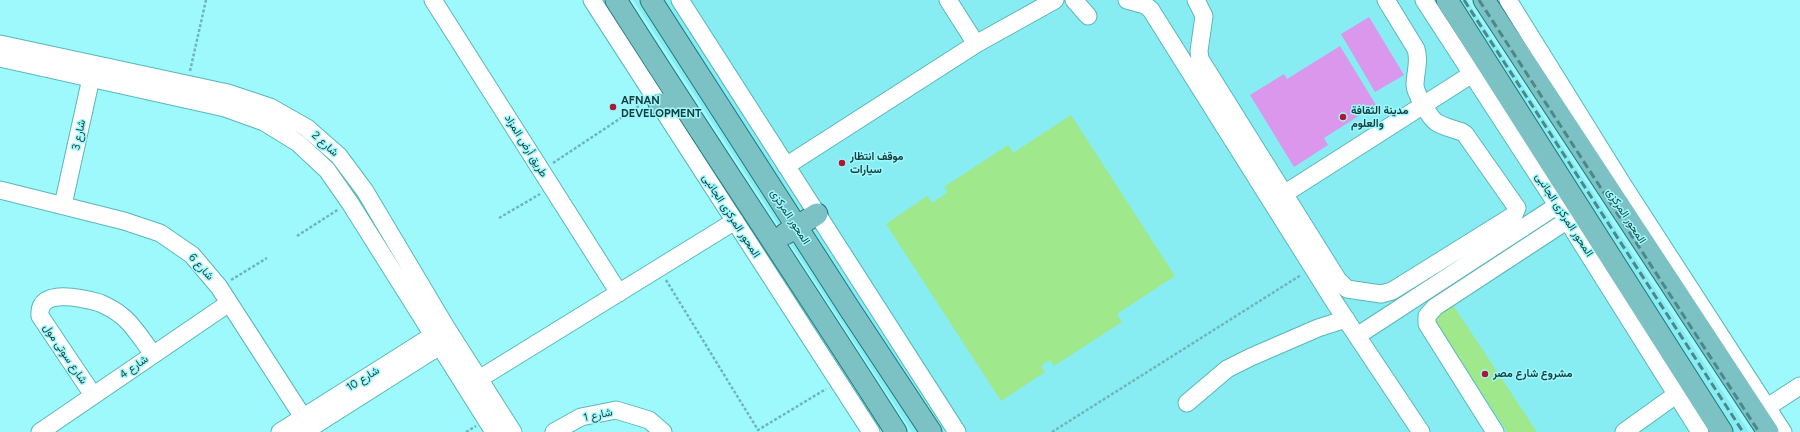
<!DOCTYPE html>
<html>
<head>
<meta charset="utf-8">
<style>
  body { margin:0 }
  canvas { display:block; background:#9ef9fd }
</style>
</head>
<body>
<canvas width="1800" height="432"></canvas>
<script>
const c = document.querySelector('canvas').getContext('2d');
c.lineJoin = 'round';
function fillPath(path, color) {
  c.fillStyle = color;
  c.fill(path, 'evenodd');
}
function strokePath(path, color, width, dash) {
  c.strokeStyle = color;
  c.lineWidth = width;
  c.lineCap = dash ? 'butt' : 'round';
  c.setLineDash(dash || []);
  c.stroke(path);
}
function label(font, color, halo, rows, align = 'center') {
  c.font = font + ' Figtree,Vazirmatn,sans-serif';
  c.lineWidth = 3;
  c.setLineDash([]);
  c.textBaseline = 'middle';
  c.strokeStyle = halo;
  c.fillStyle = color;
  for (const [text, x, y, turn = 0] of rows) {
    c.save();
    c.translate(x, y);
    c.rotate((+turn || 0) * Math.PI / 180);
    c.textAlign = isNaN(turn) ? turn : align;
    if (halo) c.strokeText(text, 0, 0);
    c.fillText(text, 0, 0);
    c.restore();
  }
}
fillPath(new Path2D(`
  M633 0H1467L1749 432H912Z`), '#88edf2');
fillPath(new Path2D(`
  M1369 17 1404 75 1375 92 1341 34Z
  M1340 46 1376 105 1324 138 1328 145 1294 167 1250 95 1284 74 1287 79Z`), '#da97ec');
fillPath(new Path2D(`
  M1071 115 1175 276 1117 314 1122 322 1054 366 1050 360 1041 366 1045 372 1001 401 886 224 927 196 932 203 948 192 944 187 1008 145 1013 153Z
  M1453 305 1537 432H1507L1433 317Z`), '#9fe88b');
const minor = new Path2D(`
  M433 0 619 293
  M592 0 871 432
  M680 0 957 432
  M948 0 976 44
  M1074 0 1088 16
  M1127 0 1145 5 1151 10 1335 303 1421 432
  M1196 0 1204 16 1199 51 1200 59 1338 280 1347 289 1381 294 1392 291 1514 215 1517 208 1465 134 1462 132C1454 129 1443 127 1436 122 1430 118 1415 93 1415 85 1415 73 1420 61 1416 49L1386 0
  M1424 0 1567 220 1700 432
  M1508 0 1623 185 1783 432
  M0 44 228 93 270 107 307 128 339 156 365 191 446 327 513 432
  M0 58 225 108 264 122 298 143 327 170 350 203 494 432
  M786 166 976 44 1055 0
  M0 190 124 221 160 233 192 255 219 287 310 428
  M1284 194 1472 74
  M63 205 93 69
  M1357 336 1558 205
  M479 379 735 221
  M93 395 40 316C37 287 83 298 100 303 107 306 116 311 122 316 133 324 144 343 153 354
  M1187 403 1227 369 1251 357 1318 328 1346 319
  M1766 408 1800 386
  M40 432 229 303
  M280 432 443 329
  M304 432 449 340
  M554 432 581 417 616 410 649 420 663 432
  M1495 432 1427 324V316L1435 307 1577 214
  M1624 432 1684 389`);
const major = new Path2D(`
  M616 0C708 145 804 287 896 432
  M651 0 849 308 931 432
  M1447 0 1722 432
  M1484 0 1768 432
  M659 104 682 105
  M785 234 817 214`);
strokePath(minor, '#5ab6b9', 19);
strokePath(major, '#1f787c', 23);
strokePath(new Path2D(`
  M190 71 206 0
  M553 163 642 104
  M499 218 540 194
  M297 236 339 209
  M231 280 267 258
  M666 280 758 430 826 389
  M466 432 476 426
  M1052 432 1301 275`), '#6eb6b9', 2.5, [3, 2]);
strokePath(minor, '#fff', 17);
strokePath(major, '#7cc1c4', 21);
strokePath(new Path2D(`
  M1464 0 1743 432
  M1479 0 1759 432`), '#4c888a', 3, [8, 4]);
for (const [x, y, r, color] of [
  [613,107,4,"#ad1833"],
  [1343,117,4,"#ad1833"],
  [842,163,4,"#ad1833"],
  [1485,374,4,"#ad1833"]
]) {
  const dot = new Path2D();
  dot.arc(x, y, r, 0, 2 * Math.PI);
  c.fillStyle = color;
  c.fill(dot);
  strokePath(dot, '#9ef9fd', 1.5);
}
label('bold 11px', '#173e3f', '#9ef9fd', [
  ["AFNAN",621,101],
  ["DEVELOPMENT",621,114],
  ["مدينة الثقافة",1351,111],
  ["والعلوم",1351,124],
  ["موقف انتظار",850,157],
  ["سيارات",850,170],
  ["مشروع شارع مصر",1493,374]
], 'left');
label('11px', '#173e3f', '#9ef9fd', [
  ["شارع 3",79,135,-78],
  ["شارع 2",325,144,42],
  ["طريق أرض المزاد",526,146,58],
  ["المحور المركزى الجانبى",1564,215,57],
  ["المحور المركزى الجانبى",731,216,57],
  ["المحور المركزى",1626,216,57],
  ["المحور المركزى",790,217,57],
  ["شارع 6",201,267,48],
  ["شارع سوتى مول",65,354,56],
  ["شارع 4",134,367,-35],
  ["شارع 10",363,379,-32],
  ["شارع 1",598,415,-12]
]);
</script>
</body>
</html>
